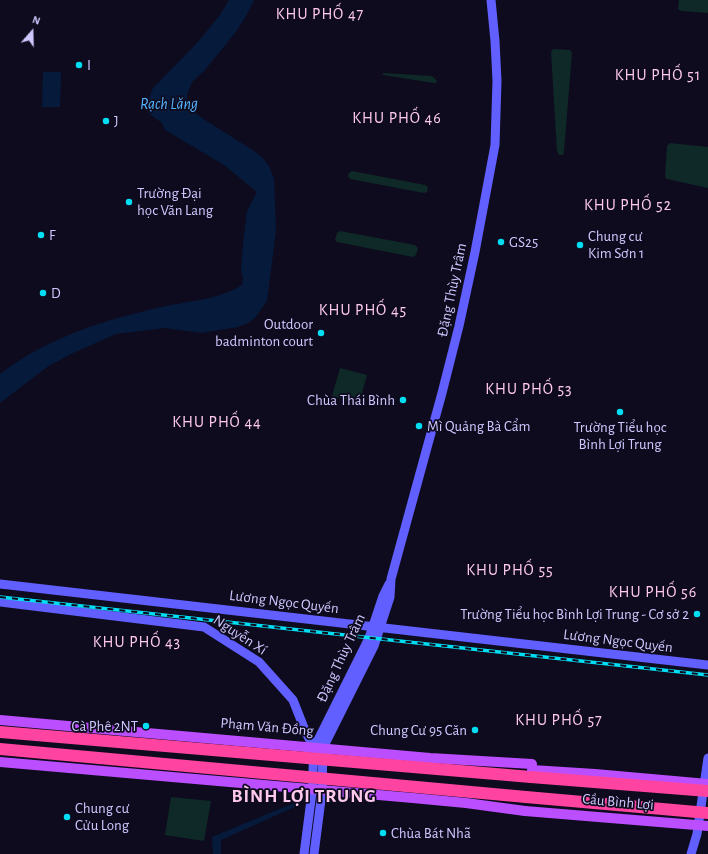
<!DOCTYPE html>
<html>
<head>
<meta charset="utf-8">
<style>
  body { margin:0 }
  #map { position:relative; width:708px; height:854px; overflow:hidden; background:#0e0b1e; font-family:"Alegreya Sans",sans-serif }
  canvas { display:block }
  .north { position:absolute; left:12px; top:12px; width:40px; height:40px; -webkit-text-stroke:3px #0e0b1e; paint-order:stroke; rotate:20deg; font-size:11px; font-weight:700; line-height:16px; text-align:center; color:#cec8ff }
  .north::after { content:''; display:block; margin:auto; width:14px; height:18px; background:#cec8ff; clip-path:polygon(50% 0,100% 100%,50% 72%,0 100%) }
</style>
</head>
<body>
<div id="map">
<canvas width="708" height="854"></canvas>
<div class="north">N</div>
</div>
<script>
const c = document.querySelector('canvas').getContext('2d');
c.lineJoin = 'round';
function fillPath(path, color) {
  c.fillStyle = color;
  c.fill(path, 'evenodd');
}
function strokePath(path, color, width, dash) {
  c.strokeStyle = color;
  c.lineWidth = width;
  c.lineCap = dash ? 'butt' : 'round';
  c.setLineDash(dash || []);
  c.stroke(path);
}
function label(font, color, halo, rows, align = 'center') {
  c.font = font + ' "Alegreya Sans",sans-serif';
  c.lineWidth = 3.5;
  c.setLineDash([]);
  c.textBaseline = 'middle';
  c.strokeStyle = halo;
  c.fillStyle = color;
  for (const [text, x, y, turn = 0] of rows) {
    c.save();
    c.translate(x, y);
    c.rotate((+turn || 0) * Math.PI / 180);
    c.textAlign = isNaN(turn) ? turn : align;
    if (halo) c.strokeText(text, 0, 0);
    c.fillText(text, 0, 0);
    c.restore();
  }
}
fillPath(new Path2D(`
  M679 0H708V13L681 11 678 9Z
  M553 49 570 50 572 53 564 152 563 155H559L557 151 551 52Z
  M383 73 432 76 437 81 436 83H434L383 75Z
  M670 143 708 147V188L667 179 665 177 667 146Z
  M352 171 425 185 428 187 427 192 424 193 350 179 348 176 349 173Z
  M340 231 415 245 418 248 416 255 413 257 337 242 335 240 337 233Z
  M340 368 367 375 359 404 332 396Z
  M171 797 211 801 204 841 165 835Z`), '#0e2927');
fillPath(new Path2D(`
  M229 0H254L246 16 235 33 205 70 192 82 187 95 188 103 193 111 205 120 251 149 261 156 269 166 274 179 276 231 267 301 255 318 248 323 238 327 201 333 165 328 116 334 71 354 47 367 0 403V374C48 337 107 319 166 306 191 301 220 299 242 285L243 279 241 269 243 244 247 211 257 192 224 165 165 130 162 123 148 113V101L153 88 197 43 220 15Z
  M43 72H61L60 107H42Z
  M294 803 297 806 221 840V854H213L212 837Z`), '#061a3c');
strokePath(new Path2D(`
  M0 584 708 665
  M0 602 204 627 259 662 293 700 306 733 314 748 312 792 304 854
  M314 748 369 638 383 596 389 584
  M314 854 322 792 323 748 374 646 390 597 391 579 442 393 459 326 475 252 495 145 497 81 495 41 491 0
  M691 854 697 834 708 758`), '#615fff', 9);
strokePath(new Path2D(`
  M0 720 430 758 532 764
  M0 762 413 798 466 803 525 811`), '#bb4fff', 10);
strokePath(new Path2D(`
  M0 732 531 777
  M0 749 526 797`), '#ff43a0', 12);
const rail = new Path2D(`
  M0 597 708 675`);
strokePath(rail, '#00def3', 3.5);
strokePath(rail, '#0e0b1e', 2, [6]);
strokePath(new Path2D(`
  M532 770 595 774 708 784
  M525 811 708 826`), '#bb4fff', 10);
strokePath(new Path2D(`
  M531 777 708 791
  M526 797 708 813`), '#ff43a0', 12);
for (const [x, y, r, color] of [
  [79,65,4,"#00def3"],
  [106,121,4,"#00def3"],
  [129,202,4,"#00def3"],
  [41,235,4,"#00def3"],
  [501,242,4,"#00def3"],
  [580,245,4,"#00def3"],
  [43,293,4,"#00def3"],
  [321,333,4,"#00def3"],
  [403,400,4,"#00def3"],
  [620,412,4,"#00def3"],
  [419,426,4,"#00def3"],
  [697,614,4,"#00def3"],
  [146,726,4,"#00def3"],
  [475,730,4,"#00def3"],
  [67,817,4,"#00def3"],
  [383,833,4,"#00def3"]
]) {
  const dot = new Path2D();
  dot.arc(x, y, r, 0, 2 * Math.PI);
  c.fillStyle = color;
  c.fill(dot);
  strokePath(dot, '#0e0b1e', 1.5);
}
label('15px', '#cec8ff', '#0e0b1e', [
  ["I",87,65],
  ["J",114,121],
  ["Trường Đại",137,193],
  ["học Văn Lang",137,210],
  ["F",49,235],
  ["Chung cư",588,236],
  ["Kim Sơn 1",588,253],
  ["GS25",509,242],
  ["D",51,293],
  ["Outdoor",313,324,"right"],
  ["badminton court",313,341,"right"],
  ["Chùa Thái Bình",395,400,"right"],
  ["Mì Quảng Bà Cẩm",427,426],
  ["Trường Tiểu học",620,427,"center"],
  ["Bình Lợi Trung",620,444,"center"],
  ["Trường Tiểu học Bình Lợi Trung - Cơ sở 2",689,614,"right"],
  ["Cà Phê 2NT",138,726,"right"],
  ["Chung Cư 95 Căn",467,730,"right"],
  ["Chung cư",75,808],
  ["Cửu Long",75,825],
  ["Chùa Bát Nhã",391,833]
], 'left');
label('15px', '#cec8ff', '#0e0b1e', [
  ["Đặng Thùy Trâm",452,290,-78],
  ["Lương Ngọc Quyến",284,602,7],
  ["Nguyễn Xí",240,635,33],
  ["Lương Ngọc Quyến",618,641,7],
  ["Đặng Thùy Trâm",341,658,-65],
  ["Phạm Văn Đồng",267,727,5],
  ["Cầu Bình Lợi",618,802,5]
]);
c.letterSpacing = '1px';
label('16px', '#ffcaec', '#0e0b1e', [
  ["KHU PHỐ 47",320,14],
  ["KHU PHỐ 51",658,75],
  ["KHU PHỐ 46",397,118],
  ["KHU PHỐ 52",628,205],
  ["KHU PHỐ 45",363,310],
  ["KHU PHỐ 53",529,389],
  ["KHU PHỐ 44",217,422],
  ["KHU PHỐ 55",510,570],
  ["KHU PHỐ 56",653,592],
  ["KHU PHỐ 43",137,642],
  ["KHU PHỐ 57",559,720]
]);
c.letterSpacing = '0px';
label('italic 16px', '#56b3ff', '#0e0b1e', [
  ["Rạch Lăng",169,104]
]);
c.letterSpacing = '1px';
label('bold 19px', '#ffcaec', '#0e0b1e', [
  ["BÌNH LỢI TRUNG",304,796]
]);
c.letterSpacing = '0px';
</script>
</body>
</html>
